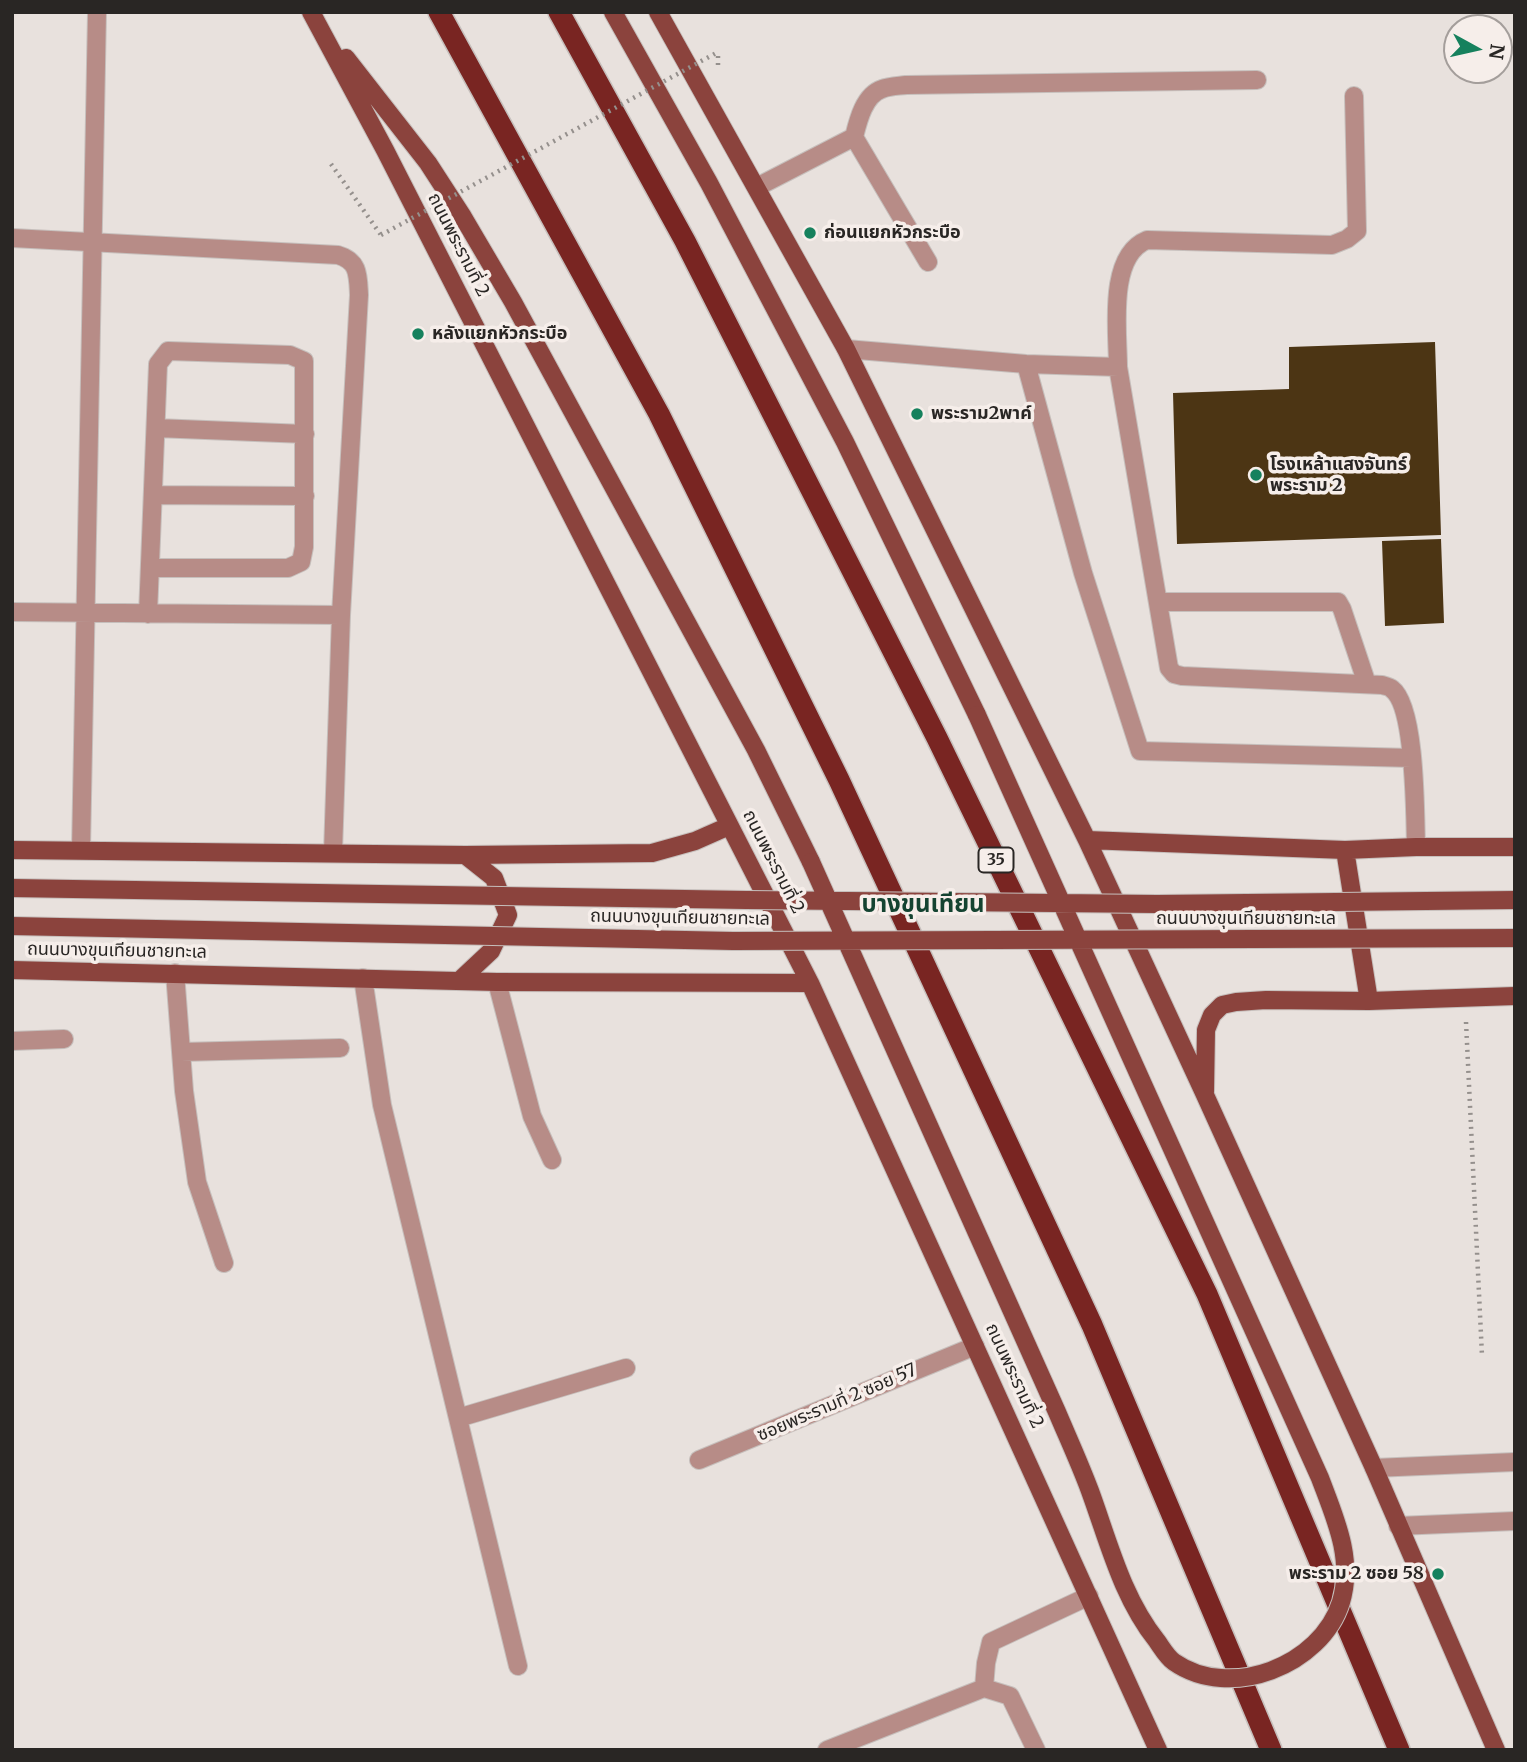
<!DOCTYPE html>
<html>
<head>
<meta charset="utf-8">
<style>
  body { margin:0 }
  #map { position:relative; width:1527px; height:1762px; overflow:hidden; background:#e8e1dd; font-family:Merriweather,serif }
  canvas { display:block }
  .frame { position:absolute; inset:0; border:14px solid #292624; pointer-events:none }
  .north { position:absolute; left:1443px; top:14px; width:70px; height:70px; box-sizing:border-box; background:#f6eeea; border:2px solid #a49e9b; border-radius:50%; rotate:98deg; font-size:19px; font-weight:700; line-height:28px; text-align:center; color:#292624 }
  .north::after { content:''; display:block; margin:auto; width:24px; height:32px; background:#16815d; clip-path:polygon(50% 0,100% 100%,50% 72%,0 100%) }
</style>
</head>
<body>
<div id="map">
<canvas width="1527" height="1762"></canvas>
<div class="frame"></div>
<div class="north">N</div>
</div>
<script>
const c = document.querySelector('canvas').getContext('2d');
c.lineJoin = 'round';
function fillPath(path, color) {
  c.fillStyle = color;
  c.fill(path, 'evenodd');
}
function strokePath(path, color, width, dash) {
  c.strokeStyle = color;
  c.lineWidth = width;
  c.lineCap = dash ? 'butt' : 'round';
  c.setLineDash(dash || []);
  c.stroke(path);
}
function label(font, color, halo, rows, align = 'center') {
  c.font = font + ' Merriweather,"Noto Sans Thai",serif';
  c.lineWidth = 7;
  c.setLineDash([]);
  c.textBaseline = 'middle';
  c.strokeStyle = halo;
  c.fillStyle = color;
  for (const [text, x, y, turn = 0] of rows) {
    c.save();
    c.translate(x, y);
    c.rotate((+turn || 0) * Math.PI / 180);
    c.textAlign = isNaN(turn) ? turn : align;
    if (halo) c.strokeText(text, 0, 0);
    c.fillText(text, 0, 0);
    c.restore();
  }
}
fillPath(new Path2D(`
  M1435 342 1441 535 1177 544 1173 393 1289 389V347Z
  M1441 539 1444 623 1385 626 1382 541Z`), '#4c3514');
const minor = new Path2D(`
  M854 137C858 121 864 95 882 89 889 86 898 86 906 85L1257 80
  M757 187 854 137 928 262
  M12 238 338 255C359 261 358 276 359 295L341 615 333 852
  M846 349 1026 364 1118 367 1169 668 1174 674 1182 676 1382 685C1386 686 1390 687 1392 689 1416 707 1415 816 1416 847
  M1026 364 1083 573 1140 751 1412 758
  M1118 367C1118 332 1107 256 1147 240L1332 245 1347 239 1357 231 1354 96
  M156 428 305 434
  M153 495 305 496
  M1158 602H1338L1342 609 1367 684
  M12 612 341 615
  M148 614 158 364 168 351 290 355 304 361V547L301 562 288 568H151
  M81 850 97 12
  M175 973 184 1091 197 1182 224 1263
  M363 978 382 1105 518 1666
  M497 982 532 1116 552 1160
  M12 1041 64 1039
  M181 1052 340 1048
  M458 1418 626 1368
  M699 1460 975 1346
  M1374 1468 1515 1462
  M1398 1526 1515 1521
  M984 1688 986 1663 991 1642 1089 1596
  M827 1750 984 1688 1010 1696 1036 1750`);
const major = new Path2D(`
  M311 12 385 150 810 983 1158 1750
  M613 12 709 183 845 442 977 715
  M658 12 846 349 1087 840 1205 1095 1374 1468 1496 1750
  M346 58 428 163 463 217 513 302 756 750 811 862
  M1087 840 1345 850 1416 847H1515
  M12 850 465 855 652 853 695 841 729 826
  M1345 850 1369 1001
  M12 970 497 982 810 983
  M459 981 491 951 508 915 494 878 465 855
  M1205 1092 1206 1030 1212 1015 1222 1005 1236 1002 1266 1000 1369 1001 1515 996`);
const highway = new Path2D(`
  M439 12 659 414 839 780 1092 1325 1271 1750
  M559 12 685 241 937 738 1207 1294 1399 1750`);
strokePath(minor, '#c6bfbc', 20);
strokePath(major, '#c6bfbc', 20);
strokePath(highway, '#c6bfbc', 24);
strokePath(new Path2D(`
  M718 65V52
  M331 164 381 235
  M1466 1022 1482 1356`), '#95908d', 4.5, [2, 5]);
strokePath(minor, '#b78c87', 18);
strokePath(major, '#8b433d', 18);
strokePath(highway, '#792522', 21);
const majorBridge = new Path2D(`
  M811 862 1057 1412C1068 1438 1080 1464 1090 1491 1109 1543 1122 1597 1157 1641 1162 1648 1167 1657 1174 1662 1230 1701 1321 1666 1341 1602 1354 1559 1335 1518 1320 1478L977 715
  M12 888 746 900 1157 904 1515 900
  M12 926 733 941 1515 938`);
strokePath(majorBridge, '#c6bfbc', 20, []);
strokePath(new Path2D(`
  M381 235 718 52`), '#95908d', 4.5, [2, 5]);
strokePath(majorBridge, '#8b433d', 18);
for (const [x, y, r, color] of [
  [810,233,7,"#16815d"],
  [418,334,7,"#16815d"],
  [917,414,7,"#16815d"],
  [1256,475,7,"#16815d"],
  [1438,1574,7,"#16815d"]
]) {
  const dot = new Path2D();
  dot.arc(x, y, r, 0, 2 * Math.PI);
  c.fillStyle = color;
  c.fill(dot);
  strokePath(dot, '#f6eeea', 2.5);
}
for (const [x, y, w] of [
  [996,860,35]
]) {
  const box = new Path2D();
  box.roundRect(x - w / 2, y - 12.5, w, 25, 5);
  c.fillStyle = '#f6eeea';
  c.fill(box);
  strokePath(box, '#292624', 2);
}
label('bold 16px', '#292624', null, [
  ["35",996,860]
]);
label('bold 18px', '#292624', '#f6eeea', [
  ["ก่อนแยกหัวกระบือ",824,233],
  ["หลังแยกหัวกระบือ",432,334],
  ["พระราม2พาค์",931,414],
  ["โรงเหล้าแสงจันทร์",1270,465],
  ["พระราม 2",1270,486],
  ["พระราม 2 ซอย 58",1424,1574,"right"]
], 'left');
label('18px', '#292624', '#f6eeea', [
  ["ถนนพระรามที่ 2",458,245,63],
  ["ถนนพระรามที่ 2",773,862,63],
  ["ถนนบางขุนเทียนชายทะเล",680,918,1],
  ["ถนนบางขุนเทียนชายทะเล",1246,919],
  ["ถนนบางขุนเทียนชายทะเล",117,951,1],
  ["ถนนพระรามที่ 2",1014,1376,65],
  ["ซอยพระรามที่ 2 ซอย 57",837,1403,-23]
]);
label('bold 24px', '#144331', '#f6eeea', [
  ["บางขุนเทียน",923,905]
]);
</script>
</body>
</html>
